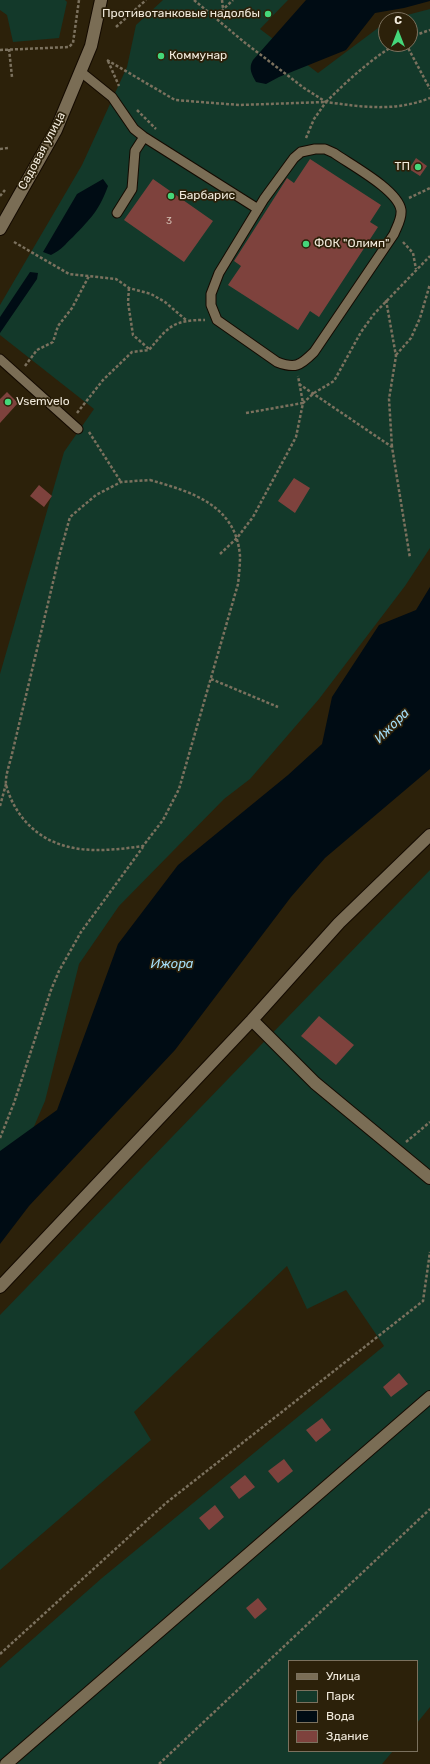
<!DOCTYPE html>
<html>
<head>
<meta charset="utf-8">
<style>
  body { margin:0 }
  #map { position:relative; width:430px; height:1764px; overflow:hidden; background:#2c210a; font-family:Rubik,sans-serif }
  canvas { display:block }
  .legend { position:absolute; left:288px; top:1660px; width:130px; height:92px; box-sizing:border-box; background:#2c210a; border:1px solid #7b715e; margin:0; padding:5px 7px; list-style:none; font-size:12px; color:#f1eadc }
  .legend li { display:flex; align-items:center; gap:8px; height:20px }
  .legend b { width:20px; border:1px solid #7b715e }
  .north { position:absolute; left:378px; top:12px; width:40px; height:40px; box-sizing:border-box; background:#2c210a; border:1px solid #7b715e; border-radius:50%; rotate:0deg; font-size:11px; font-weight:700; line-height:16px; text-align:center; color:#f1eadc }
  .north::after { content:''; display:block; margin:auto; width:14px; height:18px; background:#45d77a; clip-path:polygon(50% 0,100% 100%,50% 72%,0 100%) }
</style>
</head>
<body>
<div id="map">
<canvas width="430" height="1764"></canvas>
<ul class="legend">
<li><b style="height:5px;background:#7a6d55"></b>Улица</li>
<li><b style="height:11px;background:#13392a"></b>Парк</li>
<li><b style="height:11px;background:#000c14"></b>Вода</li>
<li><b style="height:11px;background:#7e423d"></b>Здание</li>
</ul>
<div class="north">С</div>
</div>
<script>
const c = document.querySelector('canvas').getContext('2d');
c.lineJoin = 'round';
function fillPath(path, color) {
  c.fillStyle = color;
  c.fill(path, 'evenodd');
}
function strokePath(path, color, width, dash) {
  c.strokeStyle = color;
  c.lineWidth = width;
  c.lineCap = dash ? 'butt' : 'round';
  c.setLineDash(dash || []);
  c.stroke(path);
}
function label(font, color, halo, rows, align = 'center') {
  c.font = font + ' Rubik,sans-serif';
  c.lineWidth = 3.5;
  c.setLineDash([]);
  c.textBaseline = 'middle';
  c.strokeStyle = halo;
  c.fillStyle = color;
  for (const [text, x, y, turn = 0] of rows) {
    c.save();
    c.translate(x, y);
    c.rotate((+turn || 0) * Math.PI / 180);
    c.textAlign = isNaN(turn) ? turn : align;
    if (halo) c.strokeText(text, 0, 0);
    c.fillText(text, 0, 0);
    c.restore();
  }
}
fillPath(new Path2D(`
  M0 0H65L67 2 59 38 13 42 7 15 0 10Z
  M163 0H288L260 29 318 73 386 22V44H410V20H388L430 9V548L405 586 319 699 250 779 224 799 119 906 79 964 45 1101 4 1196 0 1195V674L64 452 94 409 0 335V305L82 165 127 67 136 25Z
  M430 870V1707L417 1723V1661H289V1751H393L382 1764H0V1668L102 1578 384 1346 346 1290 307 1309 287 1266 134 1412 151 1440 0 1570V1315Z`), '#13392a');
fillPath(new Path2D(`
  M306 0H430V1L404 8 375 13 346 50 279 77 266 84 256 82C252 75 248 68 253 60Z
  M103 179 108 186C99 211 91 218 73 237 64 245 63 249 51 255L43 252 77 194Z
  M30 272 38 273 37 279 0 333V317Z
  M430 587V769L325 858 291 897 175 1050 29 1206 0 1244V1151L57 1110 118 944 178 865 288 775 322 744 332 697 379 625 416 610Z`), '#000c14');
fillPath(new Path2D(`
  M416 158 427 166 420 176 409 169Z
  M310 159 381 205 370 222 378 227 319 317 310 311 298 330 228 285 241 266 234 261 287 178 294 183Z
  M153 179 213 221 184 262 124 220Z
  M7 392 18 403 0 423V399Z
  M294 478 310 488 295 513 278 501Z
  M39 485 52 496 44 507 30 496Z
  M319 1016 354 1045 336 1065 301 1036Z
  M399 1373 408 1384 391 1397 383 1387Z
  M322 1418 331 1430 316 1442 306 1430Z
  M284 1459 293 1471 278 1483 268 1471Z
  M245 1475 255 1487 239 1499 230 1487Z
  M215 1505 224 1517 209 1530 199 1518Z
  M258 1598 267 1609 255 1619 246 1608Z`), '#7e423d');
const lane = new Path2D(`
  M81 72 112 97 134 129 144 137 258 209
  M315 149H325L334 153C351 165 398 190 401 210 402 219 397 226 394 234L314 352C300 366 295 369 277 362L217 320 211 305V294L219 273 264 199 294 158 301 152Z
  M117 213 132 189 135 151 144 137
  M0 359 78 429`);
const street = new Path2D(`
  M252 1020 315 1083 430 1178
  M0 1287 252 1020 339 923 430 835
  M6 1764 430 1397`);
const secondary = new Path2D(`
  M0 229 56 130 91 46 101 0`);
strokePath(lane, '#140a00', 11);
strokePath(street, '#140a00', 14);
strokePath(secondary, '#140a00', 14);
strokePath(new Path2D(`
  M194 0 244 42 304 88 326 102
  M222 0 223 9
  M214 18 233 0
  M116 27 146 0
  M410 37 430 30
  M406 44 430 89
  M9 49 12 77
  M0 50 69 47 73 43 79 0
  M107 60 175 100 239 105 326 102C348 80 370 60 396 44
  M108 61 119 86
  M137 110 156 129
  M306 138 314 119 326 102C363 107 394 112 430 98
  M0 149 8 148
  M0 196 5 190
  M409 198 430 188
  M14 242 69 274 116 279 129 288 151 294 165 302 186 320
  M403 242 413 253 416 269
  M129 288 128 302 133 335 149 349
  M386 300 396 356 389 399 392 447
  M396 355 411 338 420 318 430 284
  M25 366 37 350 53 342 58 326 72 308 89 276
  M299 384 392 447 410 558
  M77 413 103 380 132 352 149 350C169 326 173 320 205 320
  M246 413 303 403 298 376
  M89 432 121 482
  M150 480C192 492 236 505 240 556 240 565 239 575 238 584L179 789 163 820 143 846C101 852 57 856 26 822 17 812 9 798 6 784 5 776 10 763 12 754L60 553 70 517 96 495 121 482Z
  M220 554 237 538 253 517 296 437 303 403 314 393 334 381 361 332 374 314 430 256
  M211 679 278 707
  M0 806 6 784
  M0 1138 14 1103 51 990 59 971 81 932 143 847
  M406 1142 430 1122
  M0 1654 166 1503 423 1301 430 1252
  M159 1764 430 1509`), '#7b715e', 2.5, [3, 2]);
strokePath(lane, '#7a6d55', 9);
strokePath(street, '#7a6d55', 12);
strokePath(secondary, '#7a6d55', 12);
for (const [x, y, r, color] of [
  [268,14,4,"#45d77a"],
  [161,56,4,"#45d77a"],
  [418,167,4,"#45d77a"],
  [171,196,4,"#45d77a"],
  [306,244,4,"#45d77a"],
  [8,402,4,"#45d77a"]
]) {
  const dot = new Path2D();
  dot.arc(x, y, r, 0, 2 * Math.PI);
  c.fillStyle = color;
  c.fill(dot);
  strokePath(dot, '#2c210a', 1.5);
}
label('10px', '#d4c0b4', null, [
  ["3",169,221]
]);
label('12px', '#f1eadc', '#2c210a', [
  ["Противотанковые надолбы",260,14,"right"],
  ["Коммунар",169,56],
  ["ТП",410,167,"right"],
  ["Барбарис",179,196],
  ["ФОК \"Олимп\"",314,244],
  ["Vsemvelo",16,402]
], 'left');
label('12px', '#f1eadc', '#2c210a', [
  ["Садовая улица",42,151,-62]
]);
label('italic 13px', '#a6dff8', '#2c210a', [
  ["Ижора",392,726,-45],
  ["Ижора",172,964]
]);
</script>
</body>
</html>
